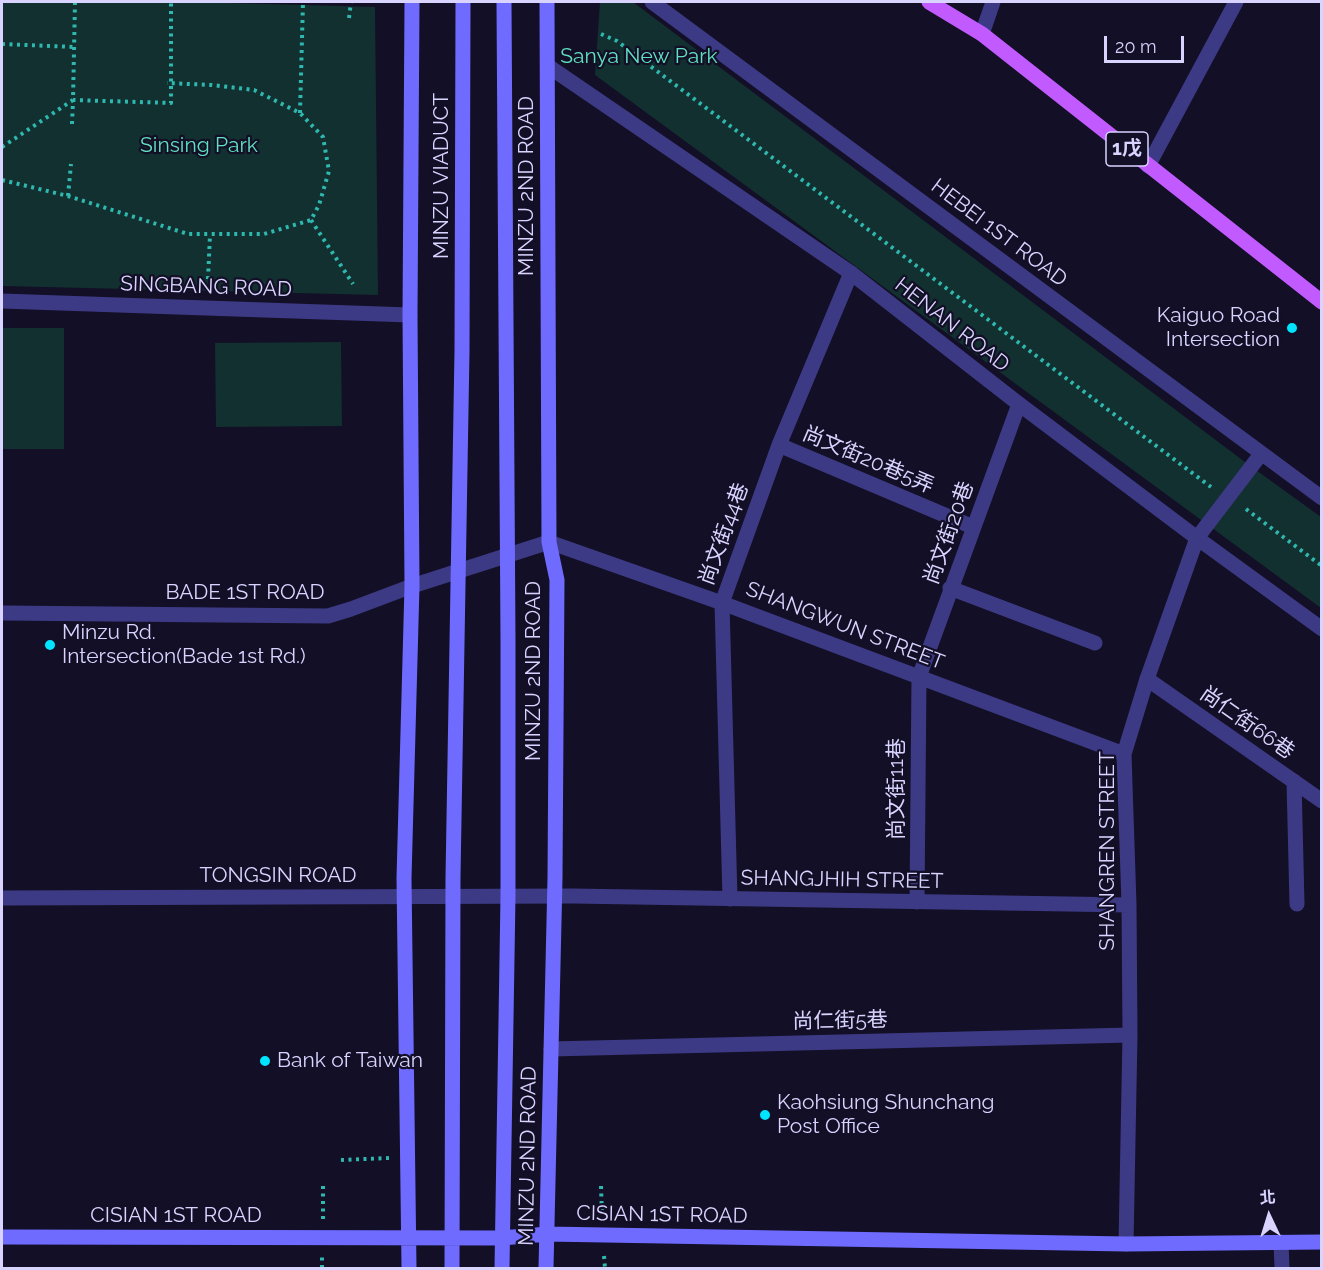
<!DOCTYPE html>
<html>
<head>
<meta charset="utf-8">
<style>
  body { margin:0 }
  #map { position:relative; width:1323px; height:1270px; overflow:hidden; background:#130f26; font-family:Raleway,"Noto Sans TC",sans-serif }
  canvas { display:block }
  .frame { position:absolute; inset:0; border:3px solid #d9d4ff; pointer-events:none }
  .north { position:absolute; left:1239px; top:1186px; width:60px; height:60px; -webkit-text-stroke:4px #130f26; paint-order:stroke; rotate:356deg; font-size:16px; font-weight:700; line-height:24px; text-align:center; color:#d9d4ff }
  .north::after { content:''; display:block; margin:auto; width:21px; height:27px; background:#d9d4ff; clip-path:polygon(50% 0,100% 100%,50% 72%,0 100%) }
  .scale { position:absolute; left:1104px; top:36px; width:80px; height:27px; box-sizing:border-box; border:3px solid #d9d4ff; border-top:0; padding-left:8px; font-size:18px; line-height:21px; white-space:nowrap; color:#d9d4ff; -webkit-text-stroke:4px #130f26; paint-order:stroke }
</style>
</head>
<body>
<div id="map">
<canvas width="1323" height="1270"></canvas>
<div class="frame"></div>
<div class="north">北</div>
<div class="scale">20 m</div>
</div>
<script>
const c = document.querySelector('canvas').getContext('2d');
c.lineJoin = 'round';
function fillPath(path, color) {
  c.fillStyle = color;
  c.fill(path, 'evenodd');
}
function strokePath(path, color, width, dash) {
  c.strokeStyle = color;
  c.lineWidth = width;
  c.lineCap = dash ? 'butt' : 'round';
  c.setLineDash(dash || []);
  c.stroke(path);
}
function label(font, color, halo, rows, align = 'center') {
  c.font = font + ' Raleway,"Noto Sans TC",sans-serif';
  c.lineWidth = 4.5;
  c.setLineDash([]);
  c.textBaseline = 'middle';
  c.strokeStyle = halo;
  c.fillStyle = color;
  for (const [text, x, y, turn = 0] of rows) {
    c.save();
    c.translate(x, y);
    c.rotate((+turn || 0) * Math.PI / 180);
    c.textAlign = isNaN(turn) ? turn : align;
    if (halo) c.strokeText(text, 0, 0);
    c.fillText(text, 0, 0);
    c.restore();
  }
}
fillPath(new Path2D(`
  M2 2H197L375 7 378 295 2 286Z
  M600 2H633L1249 465 1321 517V608L595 75Z
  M2 328H64V449H2Z
  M341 342 342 426 216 427 215 343Z`), '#12302f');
strokePath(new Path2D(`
  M75 2 73 100 171 103V2
  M349 18 351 2
  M601 34 617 41 1211 487
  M2 44 74 47
  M300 113 303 2
  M72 124 73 101
  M2 147 73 100
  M2 180 68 196 188 234H264L311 220 319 205 329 171 323 137 300 113 254 90 212 85 167 83
  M68 196 71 164
  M311 220 353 284
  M208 279 210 235
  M1246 509 1322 566
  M341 1160 389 1158
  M601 1186 602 1215
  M323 1219V1184
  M604 1256 605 1268
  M322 1268V1257`), '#2fb8b0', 4, [3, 4.5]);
strokePath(new Path2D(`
  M982 34 993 2
  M779 445 973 527
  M950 588 1095 643
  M1147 679 1322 801
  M1294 781 1297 904
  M730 899 722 603 779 445 851 273
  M917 902 919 677 1019 404`), '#3d3a85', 15);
strokePath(new Path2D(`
  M652 2 1322 498
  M548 66 851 273 1019 404 1197 538 1322 629
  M1148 166 1236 2
  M2 301 410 315
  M2 613 328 616 351 609 412 586 549 542 722 603 1124 754
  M2 898 573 896 1129 905
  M551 1049 1130 1035
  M1281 1242 1282 1268
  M1126 1244 1130 1035 1129 905 1124 754 1147 679 1197 538 1261 454`), '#3d3a85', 15);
strokePath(new Path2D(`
  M2 1237 502 1238 547 1234 1126 1244 1322 1242
  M409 1268 404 878 412 586 410 315 412 2
  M452 1268 453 877 462 351 463 2
  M502 1268 508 896V640L504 2
  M546 1268 555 878 557 580 549 542 547 2`), '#6f6bff', 15);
strokePath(new Path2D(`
  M929 2 982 34 1322 302`), '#c25bff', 15);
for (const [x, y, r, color] of [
  [1292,328,6,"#00e5ff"],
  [50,645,6,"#00e5ff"],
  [265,1061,6,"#00e5ff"],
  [765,1115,6,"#00e5ff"]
]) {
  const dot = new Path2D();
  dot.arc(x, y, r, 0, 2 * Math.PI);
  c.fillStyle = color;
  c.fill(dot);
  strokePath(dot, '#130f26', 2);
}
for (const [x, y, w] of [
  [1127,149,42]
]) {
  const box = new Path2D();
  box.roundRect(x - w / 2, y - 17, w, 34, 4.5);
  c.fillStyle = '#130f26';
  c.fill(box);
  strokePath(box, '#d9d4ff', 1.5);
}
label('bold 20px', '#d9d4ff', null, [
  ["1戊",1127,149]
]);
label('21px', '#5fe0c0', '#130f26', [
  ["Sanya New Park",639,57],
  ["Sinsing Park",199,146]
]);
label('21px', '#d9d4ff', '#130f26', [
  ["MINZU VIADUCT",442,176,-90],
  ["MINZU 2ND ROAD",527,186,-90],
  ["HEBEI 1ST ROAD",999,233,37],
  ["SINGBANG ROAD",206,287,2],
  ["HENAN ROAD",952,325,38],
  ["尚文街20巷5弄",868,460,23],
  ["尚文街20巷",949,533,-70],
  ["尚文街44巷",724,534,-70],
  ["BADE 1ST ROAD",245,593],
  ["SHANGWUN STREET",845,626,21],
  ["MINZU 2ND ROAD",534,671,-90],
  ["尚仁街66巷",1247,723,35],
  ["尚文街11巷",897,789,-90],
  ["SHANGREN STREET",1108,851,-90],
  ["TONGSIN ROAD",278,876],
  ["SHANGJHIH STREET",842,880,1],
  ["尚仁街5巷",840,1021,-1],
  ["MINZU 2ND ROAD",528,1156,-89],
  ["CISIAN 1ST ROAD",662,1215,1],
  ["CISIAN 1ST ROAD",176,1216]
]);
label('21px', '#d9d4ff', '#130f26', [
  ["Kaiguo Road",1280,316,"right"],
  ["Intersection",1280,340,"right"],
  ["Minzu Rd.",62,633],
  ["Intersection(Bade 1st Rd.)",62,657],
  ["Bank of Taiwan",277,1061],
  ["Kaohsiung Shunchang",777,1103],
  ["Post Office",777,1127]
], 'left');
</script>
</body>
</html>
